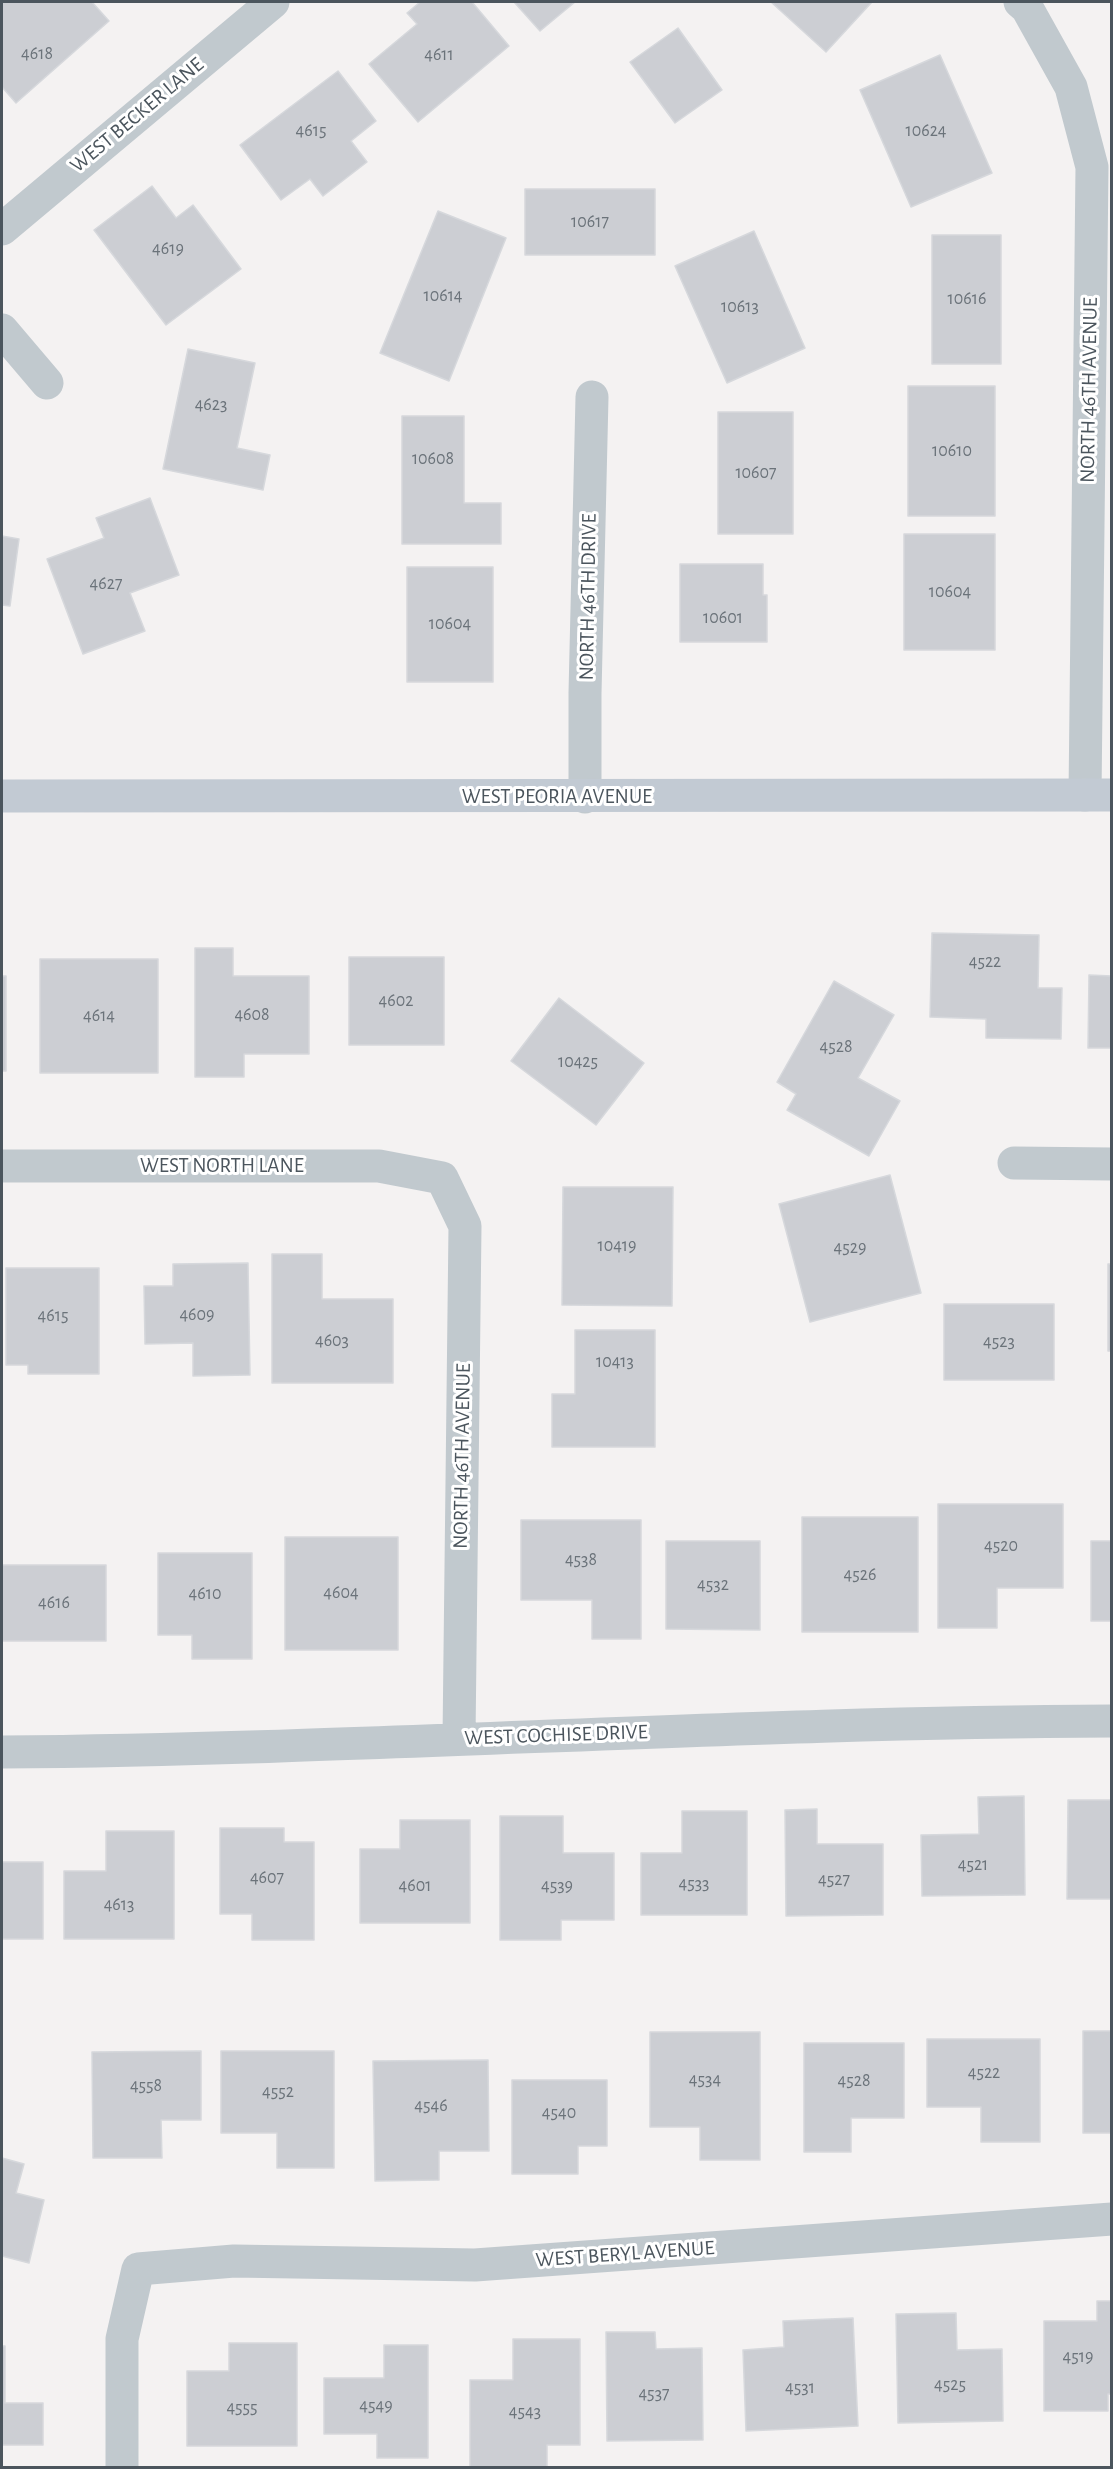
<!DOCTYPE html>
<html>
<head>
<meta charset="utf-8">
<style>
  body { margin:0 }
  #map { position:relative; width:1113px; height:2469px; overflow:hidden; background:#f4f2f2; font-family:"Alegreya Sans",sans-serif }
  canvas { display:block }
  .frame { position:absolute; inset:0; border:3px solid #4b555d; pointer-events:none }
</style>
</head>
<body>
<div id="map">
<canvas width="1113" height="2469"></canvas>
<div class="frame"></div>
</div>
<script>
const c = document.querySelector('canvas').getContext('2d');
c.lineJoin = 'round';
function fillPath(path, color) {
  c.fillStyle = color;
  c.fill(path, 'evenodd');
}
function strokePath(path, color, width, dash) {
  c.strokeStyle = color;
  c.lineWidth = width;
  c.lineCap = dash ? 'butt' : 'round';
  c.setLineDash(dash || []);
  c.stroke(path);
}
function label(font, color, halo, rows, align = 'center') {
  c.font = font + ' "Alegreya Sans",sans-serif';
  c.lineWidth = 6;
  c.setLineDash([]);
  c.textBaseline = 'middle';
  c.strokeStyle = halo;
  c.fillStyle = color;
  for (const [text, x, y, turn = 0] of rows) {
    c.save();
    c.translate(x, y);
    c.rotate((+turn || 0) * Math.PI / 180);
    c.textAlign = isNaN(turn) ? turn : align;
    if (halo) c.strokeText(text, 0, 0);
    c.fillText(text, 0, 0);
    c.restore();
  }
}
const building = new Path2D(`
  M2 2H92L109 21 16 103 2 87Z
  M420 2H472L509 46 418 122 369 64 417 24 407 13Z
  M514 2H575L540 31Z
  M771 2H872L826 52Z
  M678 28 722 90 675 123 630 62Z
  M940 55 992 173 911 207 860 90Z
  M338 71 376 121 351 141 367 162 323 196 310 179 281 200 240 145Z
  M152 186 176 218 193 205 241 269 166 325 94 230Z
  M525 189H655V255H525Z
  M438 211 506 238 449 381 380 353Z
  M754 231 805 348 727 383 675 266Z
  M932 235H1001V364H932Z
  M188 349 255 363 237 448 270 455 263 490 163 469Z
  M908 386H995V516H908Z
  M718 412H793V534H718Z
  M402 416H464V503H501V544H402Z
  M150 498 179 575 130 593 145 631 83 654 47 559 104 538 96 518Z
  M904 534H995V650H904Z
  M2 536 19 539 10 606 2 605Z
  M680 564H763V595H767V642H680Z
  M407 567H493V682H407Z
  M932 933 1039 935 1038 988H1062L1061 1039 986 1038V1019L930 1017Z
  M195 948H233V976H309V1054H244V1077H195Z
  M349 957H444V1045H349Z
  M40 959H158V1073H40Z
  M1089 975 1112 976V1048H1088Z
  M2 976H6V1071H2Z
  M834 981 894 1015 858 1078 900 1101 869 1156 787 1110 796 1094 777 1082Z
  M559 998 644 1063 596 1125 511 1061Z
  M890 1175 921 1293 810 1322 779 1204Z
  M563 1187H673L672 1306 562 1305Z
  M272 1254H322V1299H393V1383H272Z
  M248 1263 250 1375 193 1376V1343L145 1344 144 1286H173V1264Z
  M1108 1264H1112V1351H1108Z
  M6 1268H99V1374H28V1365H6Z
  M944 1304H1054V1380H944Z
  M575 1330H655V1447H552V1394H575Z
  M938 1504H1063V1588H997V1628H938Z
  M802 1517H918V1632H802Z
  M521 1520H641V1639H592V1600H521Z
  M285 1537H398V1650H285Z
  M666 1541H760V1630L666 1629Z
  M1091 1541H1112V1621H1091Z
  M158 1553H252V1659H192V1635H158Z
  M2 1565H106V1641H2Z
  M1024 1796 1025 1895 922 1896 921 1835 979 1834 978 1797Z
  M1068 1800H1112V1899H1067Z
  M817 1809V1844H883V1915L786 1916 785 1810Z
  M682 1811H747V1915H641V1853H682Z
  M500 1816H563V1853H614V1920H561V1940H500Z
  M400 1820H470V1923H360V1849H400Z
  M220 1828H284V1842H314V1940H252V1914H220Z
  M106 1831H174V1939H64V1871H106Z
  M2 1862H43V1939H2Z
  M1083 2031H1112V2133H1083Z
  M650 2032H760V2160H700V2127H650Z
  M927 2039H1040V2142H981V2107H927Z
  M804 2043H904V2118H851V2152H804Z
  M201 2051V2120H161L162 2158H93L92 2052Z
  M221 2051H334V2168H277V2133H221Z
  M488 2060 489 2151H439V2180L375 2181 373 2061Z
  M512 2080H607V2146H578V2174H512Z
  M2 2158 24 2164 16 2193 44 2200 29 2263 2 2256Z
  M1097 2301H1112V2394H1108V2411H1044V2321H1097Z
  M956 2313 957 2350 1002 2349 1003 2421 898 2423 896 2314Z
  M853 2318 858 2426 746 2431 743 2350 784 2347 783 2321Z
  M606 2332H655L656 2349 702 2348 703 2440 607 2441Z
  M513 2339H580V2445H547V2468H470V2380H513Z
  M229 2343H297V2446H187V2371H229Z
  M384 2345H428V2458H377V2434H324V2378H384Z
  M2 2346H5V2403H43V2445H2Z`);
fillPath(building, '#ccced3');
strokePath(building, '#d6d8dc', 1.5);
strokePath(new Path2D(`
  M1020 2 1027 8 1071 87 1092 167 1085 795
  M2 229 273 2
  M2 330 47 383
  M585 797V693L592 397
  M1014 1163 1112 1164
  M2 1166H379L442 1178 465 1226 459 1738
  M2 1752C372 1749 741 1722 1112 1721
  M122 2468V2339L138 2269 234 2261 475 2265 1112 2219`), '#c1c9ce', 33);
strokePath(new Path2D(`
  M2 796 1112 795`), '#c2cad3', 33);
label('18px', '#6b737a', null, [
  ["4618",37,54],
  ["4611",439,55],
  ["4615",311,131],
  ["10624",926,131],
  ["10617",590,222],
  ["4619",168,249],
  ["10614",443,296],
  ["10616",967,299],
  ["10613",740,307],
  ["4623",211,405],
  ["10610",952,451],
  ["10608",433,459],
  ["10607",756,473],
  ["4627",106,584],
  ["10604",950,592],
  ["10601",723,618],
  ["10604",450,624],
  ["4522",985,962],
  ["4602",396,1001],
  ["4608",252,1015],
  ["4614",99,1016],
  ["4528",836,1047],
  ["10425",578,1062],
  ["10419",617,1246],
  ["4529",850,1248],
  ["4609",197,1315],
  ["4615",53,1316],
  ["4603",332,1341],
  ["4523",999,1342],
  ["10413",615,1362],
  ["4520",1001,1546],
  ["4538",581,1560],
  ["4526",860,1575],
  ["4532",713,1585],
  ["4604",341,1593],
  ["4610",205,1594],
  ["4616",54,1603],
  ["4521",973,1865],
  ["4607",267,1878],
  ["4527",834,1880],
  ["4533",694,1884],
  ["4601",415,1886],
  ["4539",557,1886],
  ["4613",119,1905],
  ["4522",984,2073],
  ["4534",705,2080],
  ["4528",854,2081],
  ["4558",146,2086],
  ["4552",278,2092],
  ["4546",431,2106],
  ["4540",559,2113],
  ["4519",1078,2357],
  ["4525",950,2385],
  ["4531",800,2388],
  ["4537",654,2394],
  ["4549",376,2406],
  ["4555",242,2408],
  ["4543",525,2412]
]);
label('21px', '#4b555d', '#fff', [
  ["WEST BECKER LANE",137,115,-40],
  ["NORTH 46TH AVENUE",1089,390,-89],
  ["NORTH 46TH DRIVE",588,597,-89],
  ["WEST PEORIA AVENUE",557,797],
  ["WEST NORTH LANE",222,1166],
  ["NORTH 46TH AVENUE",462,1456,-89],
  ["WEST COCHISE DRIVE",556,1735,-2],
  ["WEST BERYL AVENUE",625,2254,-4]
]);
</script>
</body>
</html>
